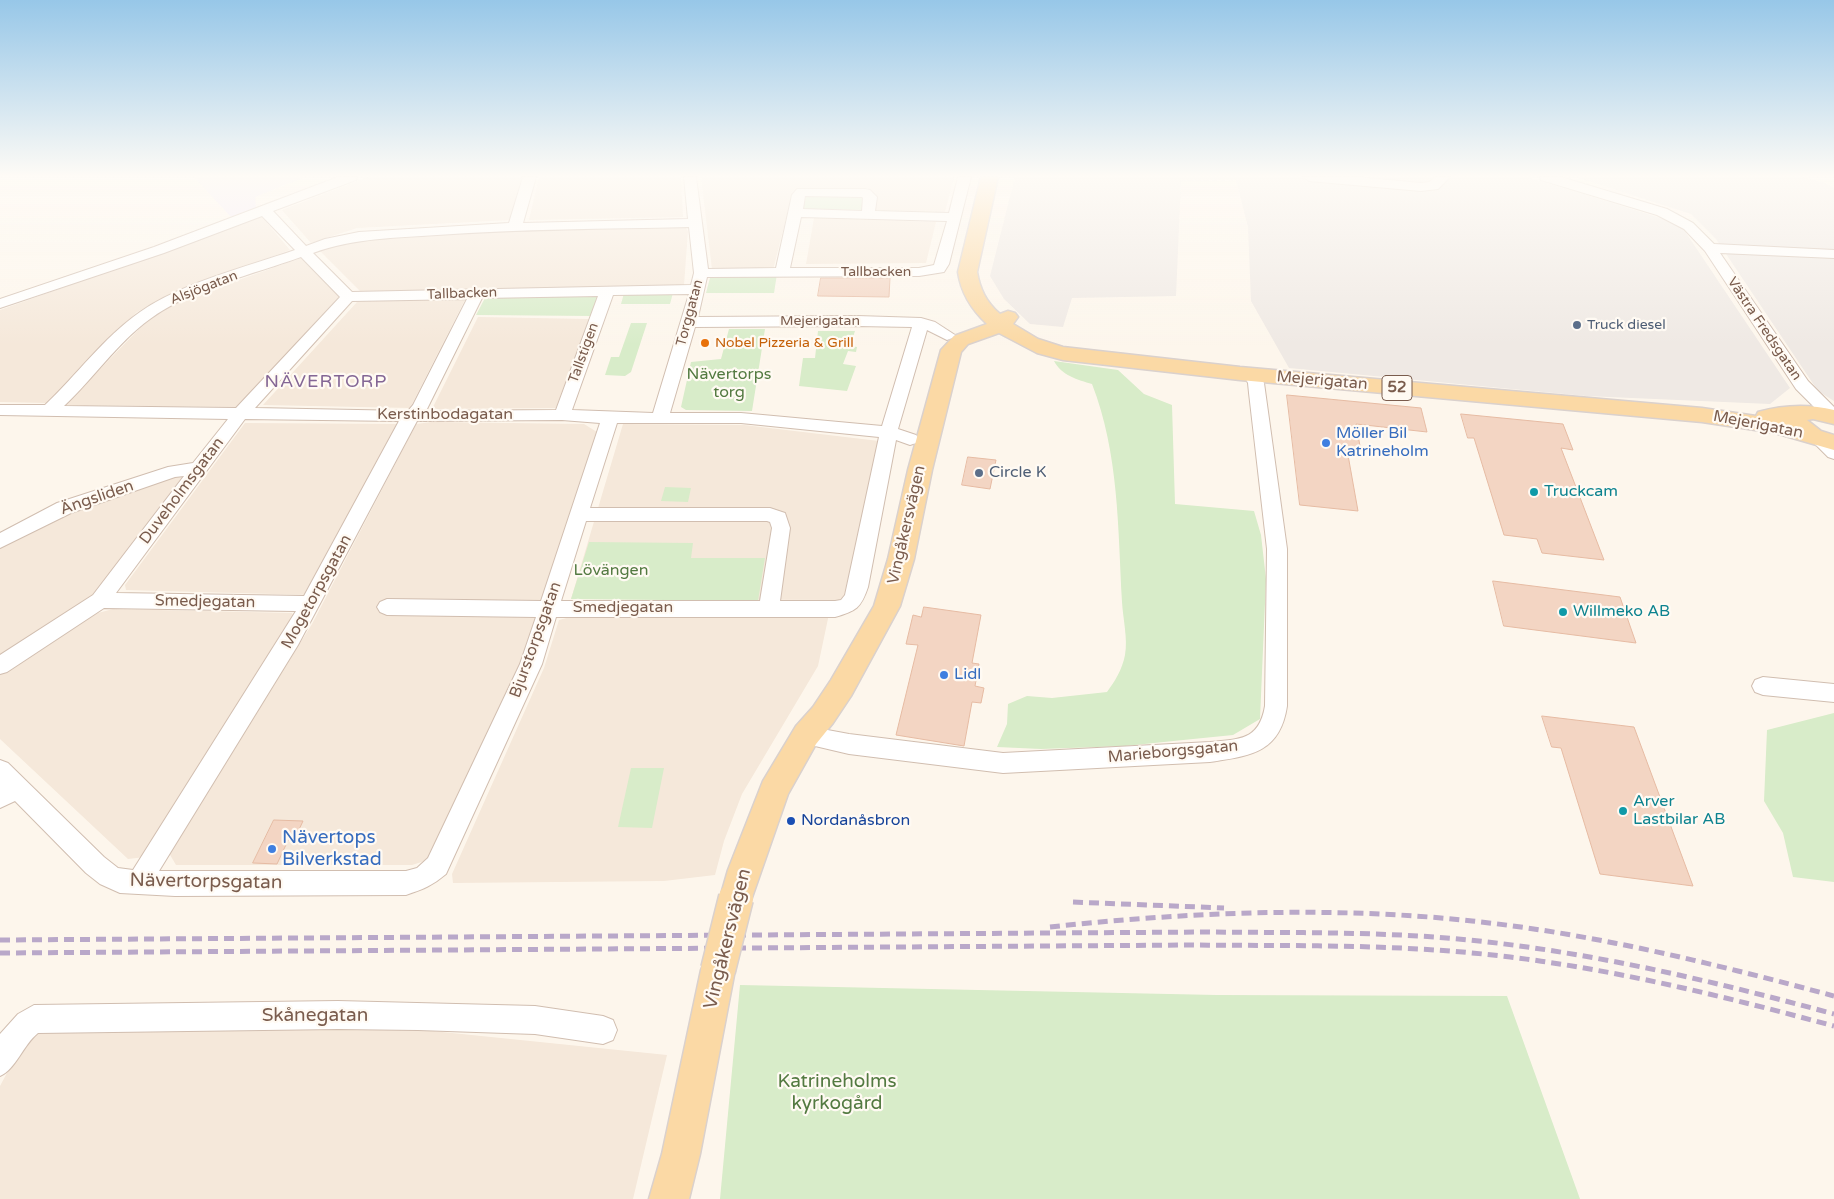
<!DOCTYPE html>
<html>
<head>
<meta charset="utf-8">
<style>
  body { margin:0 }
  canvas { display:block; background:#fdf6ec }
</style>
</head>
<body>
<canvas width="1834" height="1199"></canvas>
<script>
const c = document.querySelector('canvas').getContext('2d');
c.lineJoin = 'round';
function fillPath(path, color) {
  c.fillStyle = color;
  c.fill(path, 'evenodd');
}
function strokePath(path, color, width, dash) {
  c.strokeStyle = color;
  c.lineWidth = width;
  c.lineCap = dash ? 'butt' : 'round';
  c.setLineDash(dash || []);
  c.stroke(path);
}
function label(font, color, halo, rows, align = 'center') {
  c.font = font + ' "Varela Round",sans-serif';
  c.lineWidth = 4.5;
  c.setLineDash([]);
  c.textBaseline = 'middle';
  c.strokeStyle = halo;
  c.fillStyle = color;
  for (const [text, x, y, turn = 0] of rows) {
    c.save();
    c.translate(x, y);
    c.rotate((+turn || 0) * Math.PI / 180);
    c.textAlign = isNaN(turn) ? turn : align;
    if (halo) c.strokeText(text, 0, 0);
    c.fillText(text, 0, 0);
    c.restore();
  }
}
fillPath(new Path2D(`
  M368 177H522L510 220 357 228 311 243 282 210Z
  M539 177H681L683 217 529 220Z
  M701 177H954L945 212 874 210 876 194 867 188 803 189 793 191 773 270 712 269Z
  M262 217 290 250 178 291 137 312 47 403 0 402V310Z
  M814 218 936 222 926 263 806 264Z
  M685 227 688 231 684 285 373 293 360 291 319 250 341 242 463 231Z
  M301 258 339 297 329 313 241 407 65 405 139 329 163 309 199 294Z
  M466 298 410 408 263 405 357 302Z
  M478 317 589 319 556 408 432 409Z
  M432 422 584 424 597 432 522 661 428 860 412 865H176L169 853 312 624 416 424Z
  M245 423 400 424 311 595 126 590 125 585Z
  M623 424 744 425 879 441 843 600 571 599Z
  M183 472 188 476 99 595 0 658V546L69 509Z
  M113 609 292 613 295 619 145 857 128 859 0 739V674L98 613Z
  M829 614 818 666 742 794 724 841 715 875 664 881 453 883 452 874 544 668 559 620 578 615Z
  M403 1028 667 1055 633 1199H0V1086L23 1043 37 1033Z`), '#f5e8da');
fillPath(new Path2D(`
  M1015 177H1528L1680 224 1790 388 1770 404 1586 396 1289 368 1251 301 1248 227 1236 180 1181 181 1176 296 1072 298 1063 327 1030 324 1004 299 990 276Z
  M1576 177H1803L1825 183 1834 188V401L1818 391 1716 239 1691 214Z`), '#efe9e4');
fillPath(new Path2D(`
  M194 177H305L255 197 256 208 231 217Z`), '#f3e8fa');
fillPath(new Path2D(`
  M807 193 867 194 865 210 803 209Z
  M711 274H777L774 293H706Z
  M624 293H673L670 304H621Z
  M596 294 600 296 593 316 476 315 485 298Z
  M631 323H647L631 372 625 376 605 375 611 357H619Z
  M729 329H765L752 411 686 410 681 407 691 362 721 359Z
  M818 331H855L850 346 857 347 856 352 848 351 843 364 856 366 847 391 799 386 803 358H815Z
  M1054 361 1118 370 1144 394 1172 405 1175 504 1254 511 1261 535 1266 579 1260 719 1233 735 1193 739 1125 746 1041 749 997 747 1007 724 1008 704 1027 696 1052 698 1107 692C1115 681 1122 670 1125 655 1128 639 1123 619 1122 602 1118 529 1119 453 1092 384 1078 380 1061 375 1054 361Z
  M665 487 691 488 688 502 661 501Z
  M589 542 693 543 691 558H765L758 601 571 599Z
  M1834 713V882L1793 877 1783 833 1764 801 1767 730Z
  M631 768H664L652 828 618 827Z
  M740 985 1217 995 1507 996 1580 1199H720Z`), '#d8ecc9');
const building = new Path2D(`
  M821 278H890L889 297 818 296Z
  M1287 395 1421 408 1427 432 1356 424 1362 457 1348 455 1358 511 1300 505Z
  M1461 414 1563 424 1573 450 1561 448 1604 560 1542 553 1537 539 1504 535 1474 438H1468Z
  M968 457 996 460 990 489 962 485Z
  M1493 581 1620 597 1636 643 1504 626Z
  M924 607 981 615 972 663 979 664 975 686 984 688 981 703 972 702 964 746 896 735 918 645 906 644 913 615 921 617Z
  M1542 716 1634 727 1693 886 1600 874 1561 748 1552 747Z
  M274 820 303 821 297 834H291L277 864 253 863Z`);
fillPath(building, '#f3d5c3');
strokePath(building, '#e6bba3', 1);
const minor = new Path2D(`
  M338 177H357L356 180 273 211 306 246 325 239 359 232 509 223 523 177H536L523 223 688 219 684 177H696L708 269 776 268 792 195 797 189H865L870 190 877 197 875 211 949 213 958 177H971L949 264 944 272 919 276 707 277 698 317 857 316 921 318 935 322 955 335 952 338 947 340 927 330 898 429 916 435 919 439 916 443 910 445 896 440 868 587C861 608 856 611 835 617H556L542 664 446 874C432 886 423 889 406 895L175 896 120 893 100 884 86 873 15 801 0 808V760L8 763 104 857 118 868 133 870 296 611 104 608 7 672 0 674V655L93 595 184 476 175 477 71 513 0 548V533L57 503 168 467 193 463 228 419 0 415V405H45C77 375 103 338 140 312 181 283 246 267 295 250L262 216 164 253 0 308V299L154 247ZM805 196 862 197 863 198 862 211 803 209ZM801 217 947 221 934 265 919 268H790ZM689 227 694 273 691 285 352 292 313 253C354 238 395 238 437 235 521 229 605 229 689 227ZM301 257 340 297 236 408 64 406C94 378 117 343 150 319 190 289 254 274 301 257ZM689 294 653 413 572 410 613 295ZM598 296 556 410 426 411 482 298ZM467 299 413 405 408 411 255 408 352 301ZM857 326 912 327 882 426 741 413H670L695 327ZM245 419 399 421 304 596 116 593ZM562 420 600 423 541 601 387 599 380 602 377 607 380 612 387 615 536 617 520 664 428 858 417 868 406 871H159L298 645 417 421ZM617 423H741L879 437 845 595 841 600 835 601H780L790 528 785 513 770 508H590ZM586 521H767L770 522 772 528 760 601H561Z
  M1303 177H1357L1421 183 1429 182 1436 177H1450L1438 189 1421 191 1309 181Z
  M1540 177H1561L1667 209 1693 223 1714 244 1834 250V258L1720 253 1808 381 1834 407V422L1828 421 1796 389 1705 251 1684 229 1657 215 1541 180Z
  M1252 370 1258 372 1264 383 1287 549V706C1280 753 1250 756 1210 762L1003 773 849 754 798 742 795 735 798 728 806 726 849 734 1003 753 1210 742C1239 739 1259 741 1265 706L1267 549 1249 393 1248 383 1244 375 1246 372Z
  M1817 431 1823 433 1834 443V459L1828 457 1808 437 1811 433Z
  M1763 677 1834 684V702L1763 695 1755 692 1752 686 1755 680Z
  M338 1001 535 1006 603 1016 613 1020 617 1030 613 1040 603 1044 535 1034 418 1030 338 1029 38 1033C23 1045 16 1069 0 1076V1034L18 1014 34 1005Z`);
const major = new Path2D(`
  M981 177H998L977 272C980 289 986 302 1000 314L1008 311 1015 313 1018 317 1013 324 1038 339 1063 347 1240 367 1702 408 1756 416 1758 412C1783 405 1809 404 1834 410V424L1813 419 1807 420 1821 431 1834 435V450L1775 433 1702 422 1240 380 1063 360 1037 353 999 333 968 344 961 352 932 470 914 559 900 606 851 696 833 723 816 744 788 794 748 909 736 914 724 909 720 898 728 870 763 781 796 726 813 707 831 680 874 606 888 559 908 470 941 350 954 336 987 324C971 309 961 293 958 272Z
  M718 953 730 958 735 970 700 1154 689 1199H649L662 1154 701 970 706 958Z`);
strokePath(minor, '#d1beb0', 2);
strokePath(major, '#dad1cd', 3);
fillPath(minor, '#fff');
fillPath(major, '#fbd9a5');
strokePath(new Path2D(`
  M1073 902 1224 908
  M1050 927C1187 912 1335 906 1472 921 1595 934 1715 964 1834 996
  M0 940 1203 932C1295 933 1387 931 1479 941 1599 954 1717 982 1834 1014
  M0 953 1192 945C1289 946 1386 944 1483 954 1602 966 1719 995 1834 1026`), '#b9a8c9', 5, [10, 6]);
const majorBridge = new Path2D(`
  M718 970 736 898`);
strokePath(majorBridge, '#dad1cd', 37, []);
strokePath(majorBridge, '#fbd9a5', 34);
const sky = c.createLinearGradient(0, 0, 0, 345);
sky.addColorStop(0, '#97c7e8');
sky.addColorStop(0.51, '#fefbf6');
sky.addColorStop(1, '#fefbf600');
c.fillStyle = sky;
c.fillRect(0, 0, 1834, 345);
for (const [x, y, r, color] of [
  [1577,325,5,"#5c6f8a"],
  [705,343,5,"#e8710a"],
  [1326,443,5,"#3f7fe0"],
  [979,473,5,"#5c6f8a"],
  [1534,492,5,"#0f9aa8"],
  [1563,612,5,"#0f9aa8"],
  [944,675,5,"#3f7fe0"],
  [1623,811,5,"#0f9aa8"],
  [791,821,5,"#1a4fb4"],
  [272,849,5,"#3f7fe0"]
]) {
  const dot = new Path2D();
  dot.arc(x, y, r, 0, 2 * Math.PI);
  c.fillStyle = color;
  c.fill(dot);
  strokePath(dot, '#fffaf3', 2);
}
label('14px', '#7a5c4d', '#fffaf3', [
  ["Tallbacken",876,272],
  ["Alsjögatan",204,288,-21],
  ["Tallbacken",462,294,-2],
  ["Torggatan",690,313,-75],
  ["Mejerigatan",820,321],
  ["Västra Fredsgatan",1764,329,56],
  ["Tallstigen",584,353,-70]
]);
label('14px', '#4e5e75', '#fffaf3', [
  ["Truck diesel",1587,325]
], 'left');
label('14px', '#c56008', '#fffaf3', [
  ["Nobel Pizzeria & Grill",715,343]
], 'left');
for (const [x, y, w] of [
  [1397,388,30]
]) {
  const box = new Path2D();
  box.roundRect(x - w / 2, y - 12.5, w, 25, 4);
  c.fillStyle = '#fffaf3';
  c.fill(box);
  strokePath(box, '#7a5c4d', 1);
}
label('bold 15px', '#7a5c4d', null, [
  ["52",1397,388]
]);
label('16px', '#537a41', '#fffaf3', [
  ["Nävertorps",729,375],
  ["torg",729,393],
  ["Lövängen",611,571]
]);
label('16px', '#7a5c4d', '#fffaf3', [
  ["Mejerigatan",1322,381,5],
  ["Kerstinbodagatan",445,415],
  ["Mejerigatan",1758,425,11],
  ["Duveholmsgatan",182,491,-53],
  ["Ängsliden",97,498,-19],
  ["Vingåkersvägen",907,525,-77],
  ["Mogetorpsgatan",317,592,-61],
  ["Smedjegatan",205,602,1],
  ["Smedjegatan",623,608],
  ["Bjurstorpsgatan",536,640,-70],
  ["Marieborgsgatan",1173,752,-5]
]);
label('16px', '#366cbe', '#fffaf3', [
  ["Möller Bil",1336,434],
  ["Katrineholm",1336,452],
  ["Lidl",954,675]
], 'left');
label('16px', '#4e5e75', '#fffaf3', [
  ["Circle K",989,473]
], 'left');
label('16px', '#0d838f', '#fffaf3', [
  ["Truckcam",1544,492],
  ["Willmeko AB",1573,612],
  ["Arver",1633,802],
  ["Lastbilar AB",1633,820]
], 'left');
label('16px', '#164399', '#fffaf3', [
  ["Nordanåsbron",801,821]
], 'left');
c.letterSpacing = '1px';
label('18px', '#846695', '#fffaf3', [
  ["NÄVERTORP",326,382]
]);
c.letterSpacing = '0px';
label('19px', '#366cbe', '#fffaf3', [
  ["Nävertops",282,838],
  ["Bilverkstad",282,860]
], 'left');
label('19px', '#7a5c4d', '#fffaf3', [
  ["Nävertorpsgatan",206,882,1],
  ["Vingåkersvägen",728,939,-76],
  ["Skånegatan",315,1016]
]);
label('19px', '#537a41', '#fffaf3', [
  ["Katrineholms",837,1082],
  ["kyrkogård",837,1104]
]);
</script>
</body>
</html>
